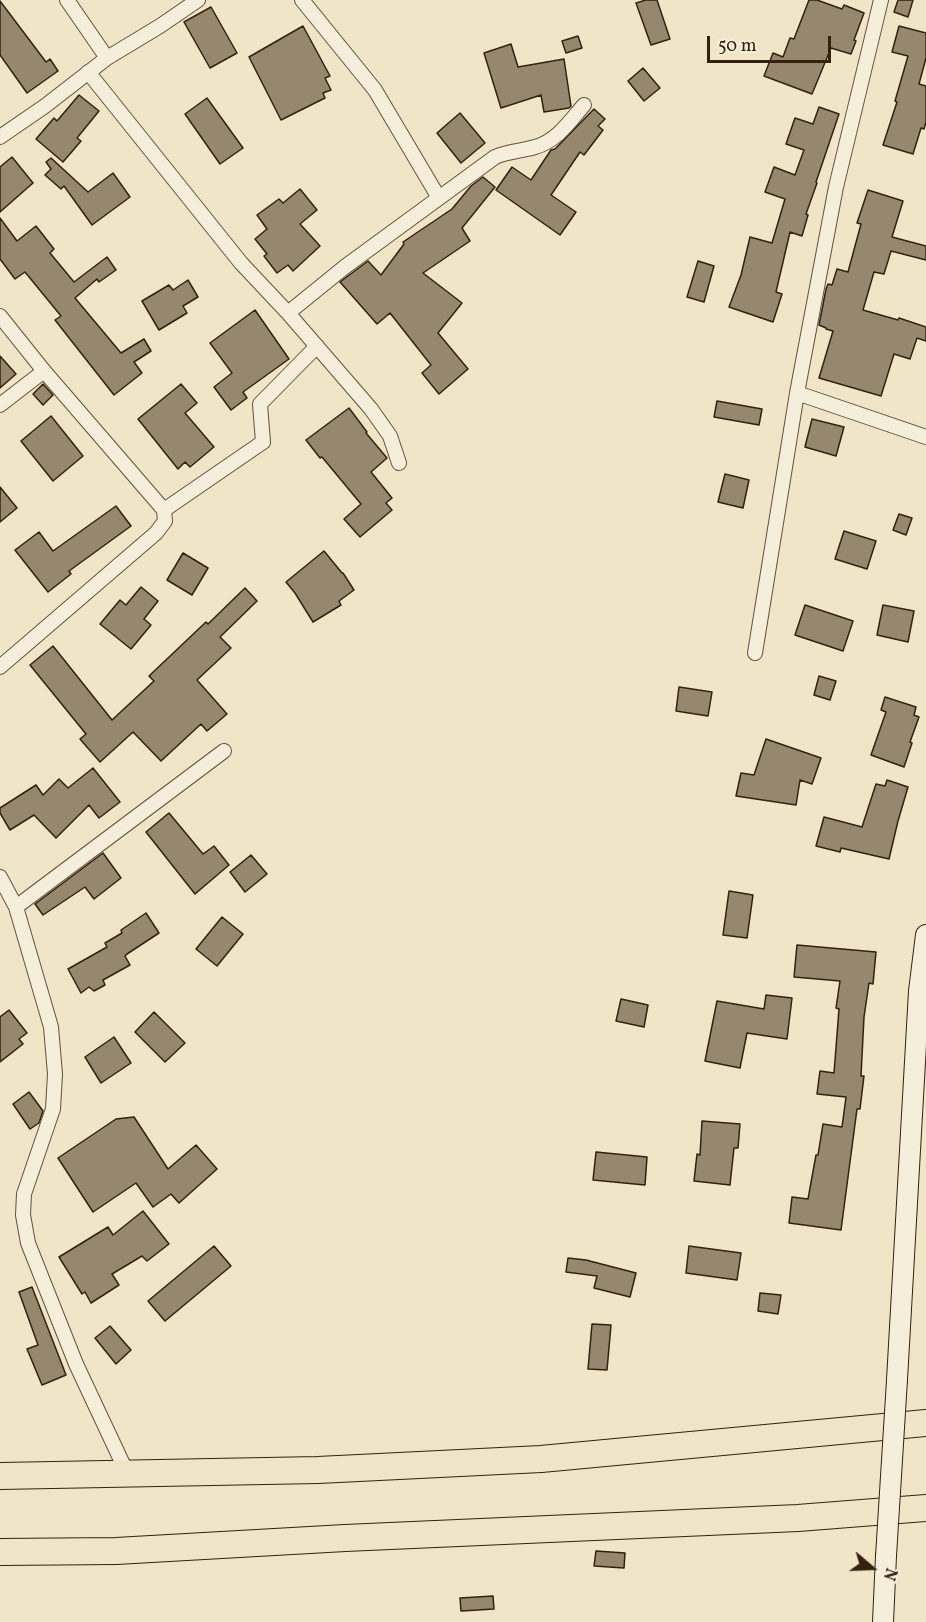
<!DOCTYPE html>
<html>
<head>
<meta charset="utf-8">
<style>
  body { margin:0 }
  #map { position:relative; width:926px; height:1622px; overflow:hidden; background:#f0e5c6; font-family:Vollkorn,serif }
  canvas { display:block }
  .north { position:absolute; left:842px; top:1538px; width:60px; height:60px; -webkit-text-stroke:4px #f5eeda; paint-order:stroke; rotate:109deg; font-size:16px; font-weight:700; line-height:24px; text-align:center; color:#342110 }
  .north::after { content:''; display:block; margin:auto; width:21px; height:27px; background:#342110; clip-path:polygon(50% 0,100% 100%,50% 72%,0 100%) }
  .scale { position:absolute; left:707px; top:36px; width:124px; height:27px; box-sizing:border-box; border:3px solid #342110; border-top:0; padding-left:8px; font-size:18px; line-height:21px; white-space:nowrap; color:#342110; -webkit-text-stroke:4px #f5eeda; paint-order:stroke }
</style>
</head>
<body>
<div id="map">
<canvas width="926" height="1622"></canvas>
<div class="north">N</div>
<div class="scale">50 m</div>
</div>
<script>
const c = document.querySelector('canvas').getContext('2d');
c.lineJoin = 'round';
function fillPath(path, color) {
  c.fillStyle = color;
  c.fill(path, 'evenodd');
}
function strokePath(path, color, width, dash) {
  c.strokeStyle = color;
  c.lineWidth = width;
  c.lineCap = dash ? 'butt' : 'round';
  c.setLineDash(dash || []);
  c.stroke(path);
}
const building = new Path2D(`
  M646 0H657L670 39 651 45 636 3Z
  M809 0H817L842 9 844 5 864 13 854 40 856 41 851 54 831 48 812 94 764 76 773 53 783 57 790 38 794 39Z
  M898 0H913L908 17 894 12Z
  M0 1 46 62 50 59 58 71 27 93 0 55Z
  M211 7 237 53 210 68 184 22Z
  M303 26 330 76 325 78 331 90 323 93 325 98 281 120 249 57Z
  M899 26 926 33V58L919 84 926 86V122L924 129 921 128 913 154 883 145 897 102 895 101 908 56 892 52Z
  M578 36 582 48 566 53 562 41Z
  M511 44 518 67 564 59 571 106 569 108 544 112 541 95 501 108 484 53Z
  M643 68 660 88 644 101 628 81Z
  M79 95 99 111 77 138 81 141 63 162 36 139 54 118 57 121Z
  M207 98 243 148 220 164 185 114Z
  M819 107 839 114 816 182 817 183 806 214 808 215 802 236 790 232 776 292 782 294 773 322 729 307 741 275 750 237 772 243 785 199 765 192 774 167 795 175 804 150 786 144 795 118 813 124Z
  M594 109 605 119 598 126 603 130 584 155 580 152 551 195 576 212 560 235 496 190 512 167 531 180 551 150 555 149Z
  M460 113 485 143 461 163 437 133Z
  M12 157 33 183 0 212V167Z
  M51 158 88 192 113 173 130 197 92 225 64 186 61 189 45 175 51 169 46 162Z
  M483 177 495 187 462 228 470 241 423 273 462 303 438 333 468 369 439 394 422 373 431 365 390 313 377 324 340 282 368 261 381 275 404 244 403 242 452 209 471 186Z
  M300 189 317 210 300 224 320 246 293 271 288 265 277 273 264 256 267 254 255 239 267 229 257 215 279 199 283 203Z
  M868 190 903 201 892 237 926 246V260L891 251 884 274 874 272 863 310 898 320 899 318 926 327V341L917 338 910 359 894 354 881 396 819 378 833 331 826 329V328L819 325 826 289 828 284 832 285 837 269 848 272 861 224 857 223Z
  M0 218 17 241 36 226 54 249 50 253 74 282 107 257 116 270 99 282 97 279 75 298 121 353 144 339 151 351 134 362 142 373 114 395 55 320 61 316 25 272 15 279 0 259Z
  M698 261 714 266 704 302 687 297Z
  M188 280 198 297 183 306 187 313 159 330 142 301 169 285 173 290Z
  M255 310 289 359 243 392 247 398 231 410 214 387 232 373 210 343Z
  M0 356 16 374 0 388Z
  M43 384 53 395 43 405 33 394Z
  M181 384 197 403 185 413 214 447 190 467 185 462 178 469 138 419Z
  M717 401 762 409 759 425 714 417Z
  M349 408 367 432 366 433 387 458 371 472 392 498 386 503 392 510 360 537 344 519 361 504 322 457 320 458 306 440Z
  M51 416 83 456 53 481 21 441Z
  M812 419 844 427 836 456 805 447Z
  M725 474 749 480 743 508 718 502Z
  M0 487 17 508 0 522Z
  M116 506 131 526 69 571 71 574 48 592 15 550 39 532 53 551Z
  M899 514 912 518 906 535 893 530Z
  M844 531 876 541 867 569 835 559Z
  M324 551 342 573H343L354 590 339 601 341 605 313 622 295 593 286 582Z
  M183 553 208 568 192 595 167 580Z
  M141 587 158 601 144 619 151 625 131 649 100 624 120 600 126 605Z
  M245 588 257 601 220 637 231 648 197 680 227 714 207 731 201 724 161 761 133 732 100 762 80 739 86 734 30 665 53 646 112 720 154 681 149 676 206 622 208 624Z
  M805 605 853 621 843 651 795 635Z
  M883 605 914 611 908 642 877 635Z
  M819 676 836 681 830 700 814 695Z
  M679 687 712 692 708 716 676 711Z
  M885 697 916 707 914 715 919 717 910 742 912 743 904 767 871 755 886 712 881 710Z
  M766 739 821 758 812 784 800 780 796 805 736 796 741 773 754 775Z
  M93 768 120 802 99 818 89 805 56 838 34 815 10 830 0 813V808L36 785 43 795 59 779 68 788Z
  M887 780 908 787 898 821 889 859 841 848 840 852 816 846 824 817 862 827 876 784 885 786Z
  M169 813 203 854 214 846 229 865 195 894 146 832Z
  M103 853 121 878 94 899 85 887 43 915 35 904Z
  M251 855 267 874 245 892 230 872Z
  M729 891 753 895 747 938 723 935Z
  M146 913 159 933 127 954 125 956 130 965 103 980 105 985 94 991 89 987 81 993 68 969 107 947 105 943 122 933 121 930Z
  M222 917 243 934 217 966 196 949Z
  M797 945 876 952 873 984 869 983 864 1017 861 1076H864L860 1109H857L841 1230 789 1223 792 1197 808 1199 816 1155H818L823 1124 842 1127 846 1097 817 1094 820 1071 834 1073 839 1009 836 1008 840 981 794 977Z
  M766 995 792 998 787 1039 747 1033 740 1068 705 1061 717 1001 764 1009Z
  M621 999 648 1005 644 1027 616 1021Z
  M9 1010 27 1033 19 1039 23 1044 0 1062V1017Z
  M154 1012 185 1043 165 1062 135 1032Z
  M114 1037 131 1063 101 1083 85 1057Z
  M29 1092 43 1111 39 1123 30 1129 13 1104Z
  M134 1117 168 1169 196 1145 217 1169 179 1203 171 1194 153 1207 136 1183 93 1212 58 1158 116 1119Z
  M702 1121 740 1124 738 1148H734L730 1185 694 1181 697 1154 700 1155Z
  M596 1152 647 1157 645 1185 593 1180Z
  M143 1211 169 1244 147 1261 142 1256 112 1274 119 1285 91 1303 85 1292 82 1294 59 1257 108 1227 113 1235Z
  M214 1246 231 1266 165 1321 148 1301Z
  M689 1246 741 1253 737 1280 686 1273Z
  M568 1258 586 1260 636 1273 630 1297 594 1288 597 1276 566 1272Z
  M32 1287 66 1375 42 1385 27 1349 38 1345 19 1292Z
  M760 1293 781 1295 778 1314 758 1311Z
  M592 1324 611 1325 607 1370 588 1369Z
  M110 1326 131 1350 116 1364 95 1338Z
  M596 1551 625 1553 624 1568 594 1566Z
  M493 1596 494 1609 461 1611 460 1598Z`);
fillPath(building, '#96876f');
strokePath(building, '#342110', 1.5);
const minor = new Path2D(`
  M67 0 107 58
  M302 0 375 90 439 198
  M88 72 241 263 288 313 371 409 390 436 399 463
  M0 137 45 106 107 58 160 26 198 0
  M288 313 346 266 495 157C508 151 522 151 535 147 557 141 570 121 584 105
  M0 316 44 371 164 510 165 521 156 533 0 667
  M797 393 926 437
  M0 405 44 371
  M164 510 263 442 260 404 317 346
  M755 653 797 393 836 187 881 0
  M0 877 16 907 51 1027 55 1074 53 1109 24 1194 23 1215 28 1243 76 1364 128 1475
  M16 907 224 751`);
const secondary = new Path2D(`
  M897 1380 919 991 926 935
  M883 1622 886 1556`);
const motorway = new Path2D(`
  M0 1476 318 1470 541 1459 926 1423
  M0 1552 116 1551 345 1538 798 1518 926 1508`);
strokePath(minor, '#63523e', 16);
strokePath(secondary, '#342110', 22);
strokePath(motorway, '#342110', 28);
strokePath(minor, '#f5eeda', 14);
strokePath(secondary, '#f5eeda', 20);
strokePath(motorway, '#f0e5c6', 26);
const secondaryBridge = new Path2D(`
  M886 1556 897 1380`);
strokePath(secondaryBridge, '#342110', 22, []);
strokePath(secondaryBridge, '#f5eeda', 20);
</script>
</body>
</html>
